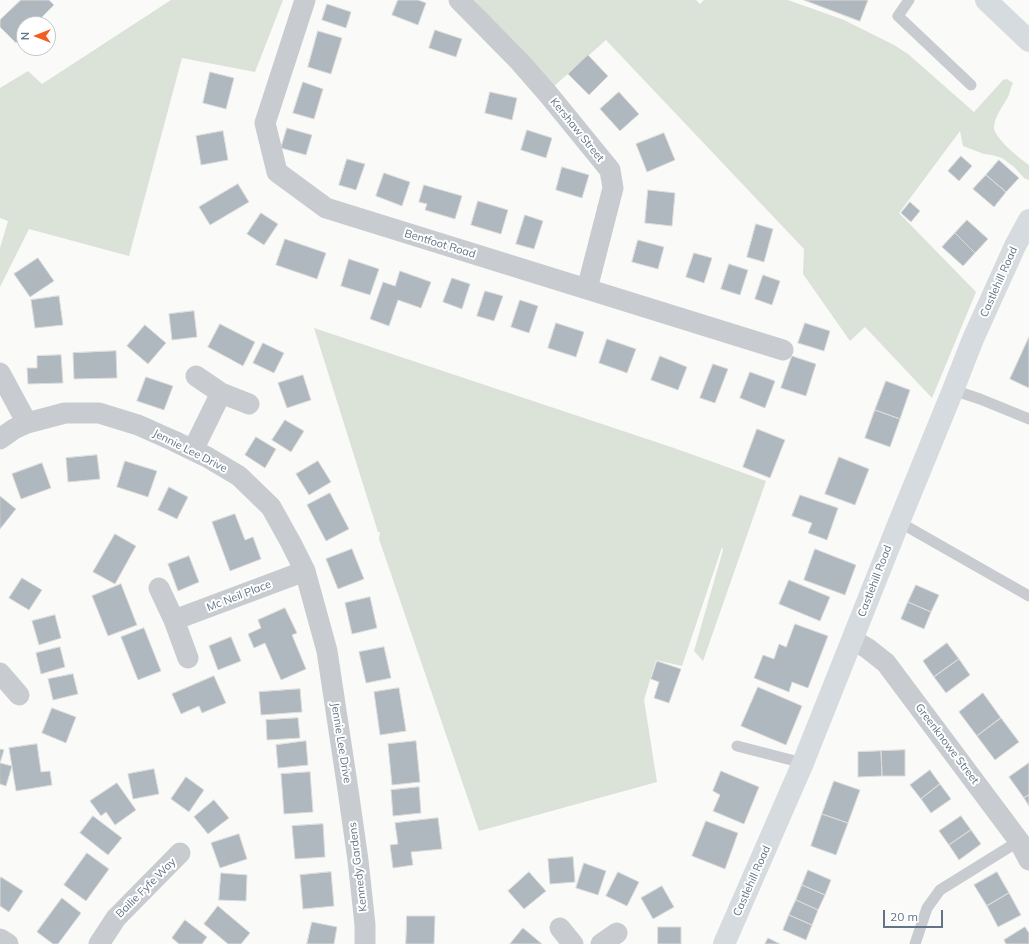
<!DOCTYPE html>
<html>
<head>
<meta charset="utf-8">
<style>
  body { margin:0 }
  #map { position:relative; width:1029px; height:944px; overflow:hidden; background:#fafaf8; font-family:Mulish,sans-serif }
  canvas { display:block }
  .north { position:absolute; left:16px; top:16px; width:40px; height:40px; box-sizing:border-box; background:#fff; border:1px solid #c0c7ce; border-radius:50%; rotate:270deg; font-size:11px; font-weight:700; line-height:16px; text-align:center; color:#627485 }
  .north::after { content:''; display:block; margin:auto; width:14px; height:18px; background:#f35d1f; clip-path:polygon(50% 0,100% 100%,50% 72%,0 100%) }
  .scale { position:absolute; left:883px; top:910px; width:60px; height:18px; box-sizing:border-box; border:2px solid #627485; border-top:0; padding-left:5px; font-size:12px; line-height:14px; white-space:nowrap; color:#627485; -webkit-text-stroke:3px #fff; paint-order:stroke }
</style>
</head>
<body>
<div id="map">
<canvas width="1029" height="944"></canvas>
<div class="north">N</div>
<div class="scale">20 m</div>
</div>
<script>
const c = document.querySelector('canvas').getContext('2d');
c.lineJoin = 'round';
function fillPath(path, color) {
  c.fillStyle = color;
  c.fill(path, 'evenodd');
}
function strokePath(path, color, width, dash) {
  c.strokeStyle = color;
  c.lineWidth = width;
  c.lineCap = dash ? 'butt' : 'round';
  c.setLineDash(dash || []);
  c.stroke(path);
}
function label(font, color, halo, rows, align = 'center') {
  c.font = font + ' Mulish,sans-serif';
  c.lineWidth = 4;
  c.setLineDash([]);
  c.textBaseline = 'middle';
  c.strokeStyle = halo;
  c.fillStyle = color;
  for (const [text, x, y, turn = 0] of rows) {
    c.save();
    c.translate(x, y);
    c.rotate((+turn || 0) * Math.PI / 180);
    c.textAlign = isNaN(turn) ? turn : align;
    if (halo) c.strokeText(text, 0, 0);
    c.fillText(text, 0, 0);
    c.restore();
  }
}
fillPath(new Path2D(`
  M171 0H283L255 72 182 58 129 256 29 229 0 287V248L8 221 0 218V88L28 71 42 84Z
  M474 0H696L700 4 704 0H788L844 20 894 45 908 54 974 112 1003 80 1007 79 1013 83C1011 87 1010 91 1009 95 1004 105 995 115 994 127 993 137 1020 159 1029 165V180L1024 178 1014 167 1002 158 992 155 984 154 963 146 960 131 899 213 976 292 932 398 865 327 850 341 803 274 804 249 606 40 553 87Z
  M314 328 674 448 766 481 703 661 694 651 723 550 722 547 682 666 656 660 644 700 657 782 479 831 379 539 380 532H378Z`), '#dbe2d8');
const building = new Path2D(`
  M21 0H49L54 5 35 24H24V34L16 43 0 27V20Z
  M398 0H418L426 3 418 25 392 15Z
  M804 0H868L860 21Z
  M327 4 351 12 346 28 322 20Z
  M435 30 462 39 456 57 429 48Z
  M318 31 342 38 331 74 308 67Z
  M588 55 608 76 589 95 568 74Z
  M210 72 234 78 226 109 203 103Z
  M303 82 323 89 314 119 293 113Z
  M490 92 517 98 512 120 485 113Z
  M619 92 639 114 620 131 600 109Z
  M287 128 312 135 306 155 281 148Z
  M527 130 552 138 546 158 521 150Z
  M223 131 228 160 201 165 196 136Z
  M664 133 675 160 647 172 636 144Z
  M961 156 972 166 959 181 948 171Z
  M347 159 365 164 356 190 339 185Z
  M999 160 1019 178 1006 192 986 175Z
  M562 167 589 175 582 198 556 190Z
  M384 173 410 182 402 206 376 196Z
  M986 175 1006 192 994 207 973 189Z
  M238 184 249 202 210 225 199 207Z
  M424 185 462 196 455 219 425 210 427 204 419 202Z
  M648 190 675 193 672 226 645 223Z
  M478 201 508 210 501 234 471 225Z
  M910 202 920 211 911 222 901 213Z
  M261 213 278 224 264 245 247 234Z
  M525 215 543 221 534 249 516 244Z
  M967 220 988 239 975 253 955 233Z
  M756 224 773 229 764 262 747 257Z
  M955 233 975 253 963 266 942 247Z
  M285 239 326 253 317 279 276 265Z
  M638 240 664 247 658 269 632 262Z
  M694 253 712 258 704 283 686 277Z
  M38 258 54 281 30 297 14 274Z
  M349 259 379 269 370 295 341 286Z
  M729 264 748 270 740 295 721 289Z
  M400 271 431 282 421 308 398 300 389 326 370 319 383 282 395 286Z
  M763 275 780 281 772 305 755 299Z
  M452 278 470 284 462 309 443 302Z
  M485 291 503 296 494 321 477 316Z
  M59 296 63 325 35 328 31 300Z
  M520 300 538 306 529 333 511 327Z
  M194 311 197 337 172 340 169 314Z
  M556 323 584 332 576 357 548 348Z
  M805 323 830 331 824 351 798 343Z
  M220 324 255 342 243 366 208 347Z
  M145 325 166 343 148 364 127 346Z
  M1029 337V388L1010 379Z
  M607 339 636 349 627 373 599 363Z
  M263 343 284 353 274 373 253 363Z
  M116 351 117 378 74 379 73 353Z
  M61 355 63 383 28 384 27 368H37V356Z
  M660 356 687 367 678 390 651 380Z
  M792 356 816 364 806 396 781 388Z
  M713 364 728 369 715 403 700 398Z
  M750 372 775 381 765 408 740 398Z
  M303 375 311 400 287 408 278 383Z
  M146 377 173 386 164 410 137 401Z
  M886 381 910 390 900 419 875 410Z
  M875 410 900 419 890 447 865 438Z
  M285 420 304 431 291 452 272 440Z
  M757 429 785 440 770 478 743 467Z
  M256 437 276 449 265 468 245 455Z
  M97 455 100 479 68 482 66 458Z
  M839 457 869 469 855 505 825 494Z
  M125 461 157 471 148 497 117 487Z
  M318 461 331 482 309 495 296 474Z
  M42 463 51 488 21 499 12 474Z
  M169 487 188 497 177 519 158 510Z
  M330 493 349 529 326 541 307 505Z
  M800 495 838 508 827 540 808 533 812 523 792 516Z
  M0 496 16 509 0 529Z
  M235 514 245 540 253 537 261 559 230 571 212 522Z
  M115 534 136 546 115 584 93 572Z
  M352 549 364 579 338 589 326 559Z
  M815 549 856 565 845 595 804 580Z
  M189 556 199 582 178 591 168 564Z
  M22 578 42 590 29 610 9 598Z
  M789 580 830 597 820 621 779 604Z
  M121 584 137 625 108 636 92 596Z
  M916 585 939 595 931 612 908 602Z
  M370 597 377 628 352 634 345 603Z
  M908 602 931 612 924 629 901 619Z
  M285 608 297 633 292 635 306 669 281 680 265 643 254 648 248 634 261 628 258 620Z
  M55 615 61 638 39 645 32 621Z
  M795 624 828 636 808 688 792 682 789 692 754 678 763 655 774 659 779 644 786 647Z
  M144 628 161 671 138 680 121 637Z
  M231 637 241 661 218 670 209 646Z
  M947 643 959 659 934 677 923 661Z
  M60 647 65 667 41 674 36 653Z
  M384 647 391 678 366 683 359 652Z
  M959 659 970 675 946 693 934 677Z
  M657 661 681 669 669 703 654 698 659 682 651 679Z
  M73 674 78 694 53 700 48 679Z
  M214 676 226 703 202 713 199 706 181 714 172 694Z
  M758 687 802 706 786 745 741 726Z
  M399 688 406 731 380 735 374 692Z
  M300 689 302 712 261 715 259 692Z
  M983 693 1001 718 977 736 959 712Z
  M52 708 76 717 66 743 42 733Z
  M298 718 300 738 267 740 266 720Z
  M1001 718 1019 742 995 760 977 736Z
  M306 741 308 765 278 768 276 745Z
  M416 741 420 782 392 785 388 744Z
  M37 744 41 772 50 771 52 785 16 791 9 748Z
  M0 749 4 750 0 763 12 766 6 786 0 784Z
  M905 750V776H882L881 751Z
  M881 751 882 776 858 777V752Z
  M1029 763V795L1024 798 1009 777Z
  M154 769 159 794 133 799 128 774Z
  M930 770 940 784 921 799 910 785Z
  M721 771 759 787 744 824 713 811 720 795 713 791Z
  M310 772 313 812 284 814 281 774Z
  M186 777 204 790 189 812 171 799Z
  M834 781 860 790 848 823 822 814Z
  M117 783 136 810 115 825 106 812 101 816 90 801Z
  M940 784 951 799 931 813 921 799Z
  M419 787 421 813 393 816 391 790Z
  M1029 795V806L1024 798Z
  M214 800 229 818 208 834 194 817Z
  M822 814 848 823 836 855 811 846Z
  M93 816 122 838 108 855 80 833Z
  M961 816 971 830 949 845 939 831Z
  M438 818 442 849 411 852 413 865 393 868 390 845 398 844 395 823Z
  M706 821 738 833 725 869 692 856Z
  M323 824 325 857 295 859 292 826Z
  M971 830 981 844 959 860 949 845Z
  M239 834 247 859 220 868 211 843Z
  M87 853 109 869 86 901 64 885Z
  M573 857 575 882 550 884 548 859Z
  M584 863 606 871 598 895 576 888Z
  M808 870 831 880 825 895 802 885Z
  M331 872 334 906 303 909 300 875Z
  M529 872 546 891 524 909 508 891Z
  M618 872 639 882 627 906 606 896Z
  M997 872 1009 893 987 906 974 885Z
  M221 873 247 875 246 901 219 900Z
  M1 877 23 891 9 912 0 906V879Z
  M802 885 825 895 818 910 796 900Z
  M662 886 674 907 653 919 641 898Z
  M1009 893 1021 915 998 927 987 906Z
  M62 898 81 913 58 944H53L37 932Z
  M796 900 818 910 812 925 789 915Z
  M218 906 250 933 241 944H228L204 924Z
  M789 915 812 925 806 940 783 930Z
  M407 916H435L434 944H406Z
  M185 920 207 937 202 944H179L172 938Z
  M312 922 337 927 334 944H307Z
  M658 927H681V944H658Z
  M1025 927 1029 933V944H1006L1004 940Z
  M523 928 542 944H510Z
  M768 938 780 944H765Z`);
fillPath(building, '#b0b8bf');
strokePath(building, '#dcdcda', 1);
strokePath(new Path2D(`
  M909 0 898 16 971 85
  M953 390 980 399 1029 419
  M899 522 1029 596
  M737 746 803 763
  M915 944 927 908 940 890 1019 841`), '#c8ccd0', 11);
strokePath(new Path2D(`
  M305 0 265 123 277 172 326 208 783 350
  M459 0 520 62 548 94 610 170 613 188 587 289
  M0 373 27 423
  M196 376 221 393 249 404
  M0 439 14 429 27 423 65 413H99L138 425 174 441 207 457 239 476 271 507 291 543 305 571 327 651 348 790 358 860 365 925V944
  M193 450 221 393
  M159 588 174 620 188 658
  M174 620 305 571
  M853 640 867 648 886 663 1019 841 1029 860
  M0 673 19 695
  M560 928 573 944
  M0 939 8 944
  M99 944 116 918 180 853
  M601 944 617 933`), '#c8ccd0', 21);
strokePath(new Path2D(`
  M724 944 803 763 899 522 953 390 973 339 1015 246 1029 220`), '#d6dbdf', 22);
strokePath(new Path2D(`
  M986 0 1029 41`), '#d6dbdf', 22);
label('11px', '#627485', '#fff', [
  ["Kershaw Street",577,130,51],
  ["Bentfoot Road",440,244,17],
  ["Castlehill Road",999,282,-66],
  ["Jennie Lee Drive",190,451,27],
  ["Castlehill Road",875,581,-69],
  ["Mc Neil Place",239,596,-21],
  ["Jennie Lee Drive",341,743,81],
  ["Greenknowe Street",947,744,53],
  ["Kennedy Gardens",358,867,-97],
  ["Castlehill Road",752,881,-66],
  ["Bailie Fyfe Way",146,888,-45]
]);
</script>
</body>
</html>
